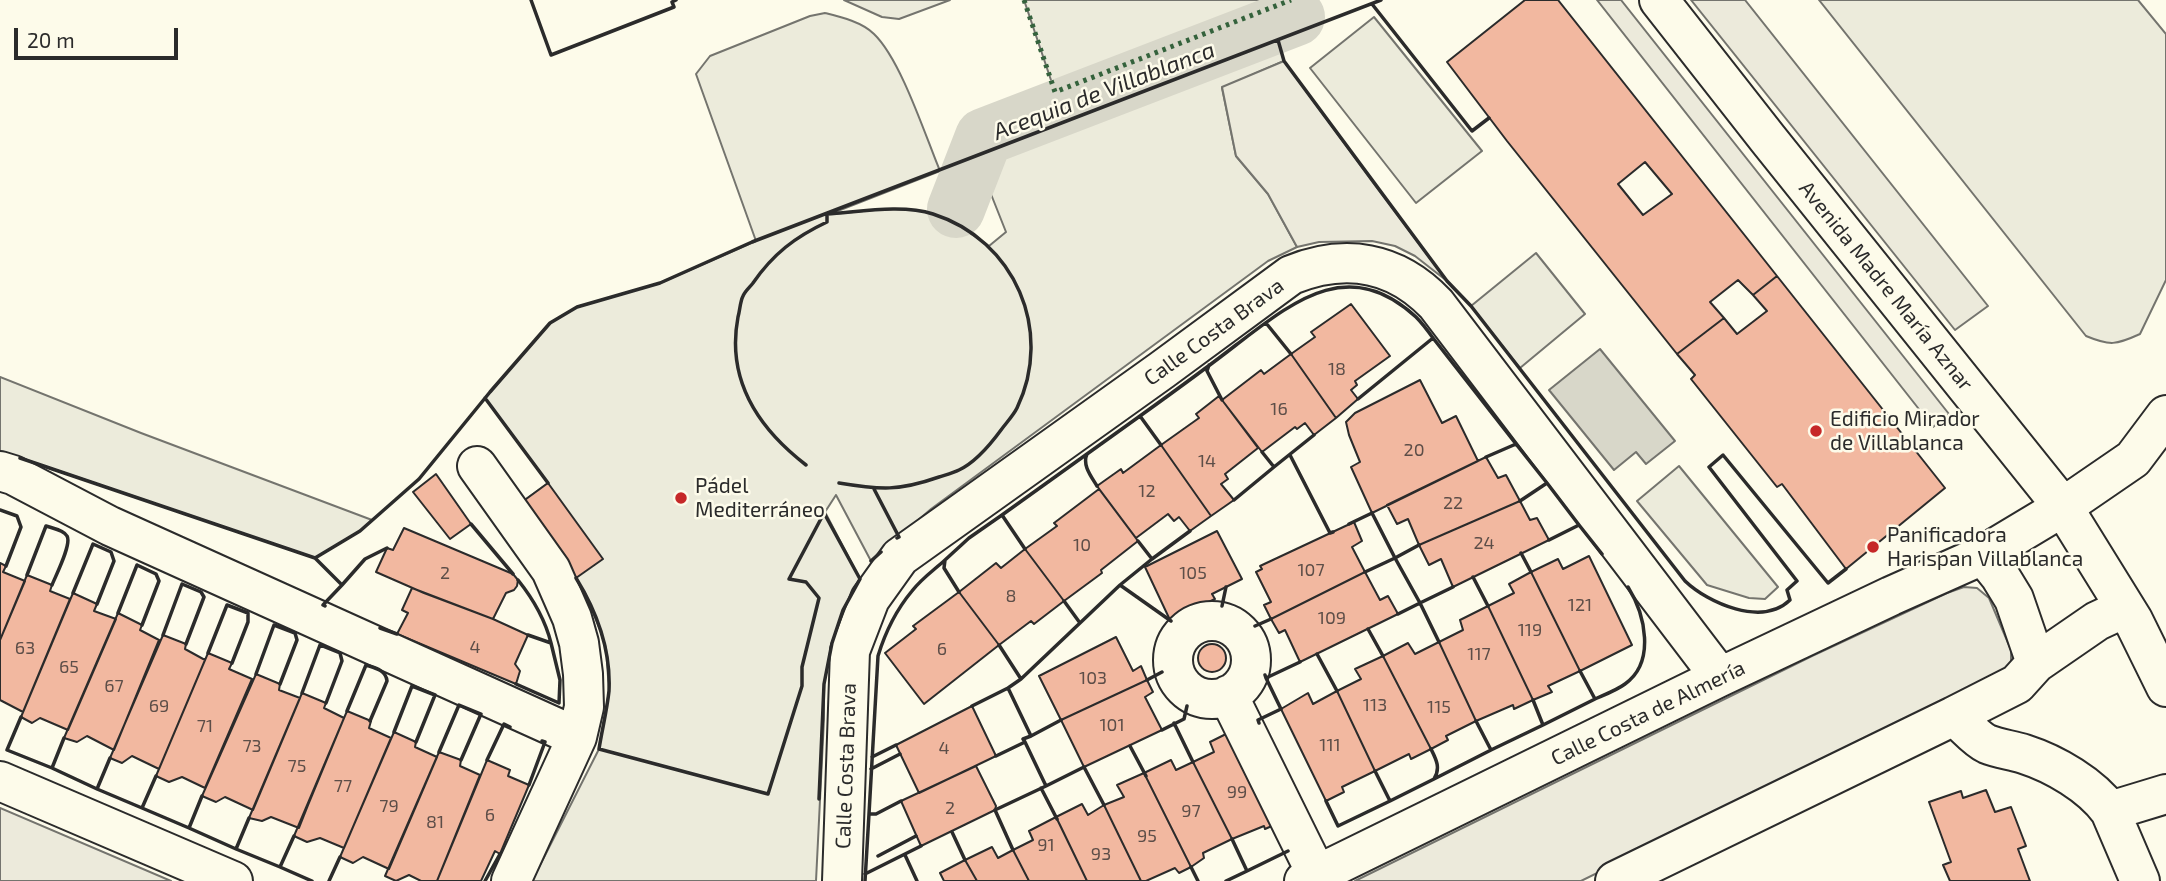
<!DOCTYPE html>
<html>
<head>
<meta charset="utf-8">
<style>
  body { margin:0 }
  #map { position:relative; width:2166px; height:881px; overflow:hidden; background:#fdfbea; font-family:"Exo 2",sans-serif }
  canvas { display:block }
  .scale { position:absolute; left:14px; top:28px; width:164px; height:32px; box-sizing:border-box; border:4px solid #2b2b2b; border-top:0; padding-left:9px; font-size:21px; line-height:24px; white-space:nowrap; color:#2b2b2b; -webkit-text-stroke:5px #fdfbea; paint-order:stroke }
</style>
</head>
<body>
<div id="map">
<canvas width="2166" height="881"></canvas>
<div class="scale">20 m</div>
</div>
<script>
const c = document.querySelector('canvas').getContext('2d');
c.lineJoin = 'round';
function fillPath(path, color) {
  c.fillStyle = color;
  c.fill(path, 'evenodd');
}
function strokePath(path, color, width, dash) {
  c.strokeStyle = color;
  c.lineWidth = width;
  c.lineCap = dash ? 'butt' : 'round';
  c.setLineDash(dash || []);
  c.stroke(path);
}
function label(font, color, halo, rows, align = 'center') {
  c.font = font + ' "Exo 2",sans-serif';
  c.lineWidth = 5;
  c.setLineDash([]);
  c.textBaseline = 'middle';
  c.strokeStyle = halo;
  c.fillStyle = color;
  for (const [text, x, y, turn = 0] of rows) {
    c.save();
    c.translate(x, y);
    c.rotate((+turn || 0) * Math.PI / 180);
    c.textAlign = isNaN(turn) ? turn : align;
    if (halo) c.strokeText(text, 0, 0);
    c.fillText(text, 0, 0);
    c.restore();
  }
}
const green = new Path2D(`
  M844 0H950L899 19 882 17Z
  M1024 0H1291L1055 92Z
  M1819 0H2138L2166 34V280L2140 334C2116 345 2110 346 2086 336Z
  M825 13C841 17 862 22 874 34 901 60 925 135 940 171L830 214C862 212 901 204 933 214 953 220 971 234 989 246L1006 232 983 174 995 150 1278 40 1284 61 1222 88 1236 156 1268 194 1297 247 1268 261 931 509 871 561 836 495 825 512 860 579 843 610 832 643 824 684V719L816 881H532L599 749 609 691 606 648 599 627 585 593 522 502 548 483 485 398 550 323 577 307 660 283 756 241 696 74 710 56 810 16Z
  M1374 17 1482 151 1416 203 1310 68Z
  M1536 253 1585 314 1520 368 1471 306Z
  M0 377 141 433 372 520 360 531 315 558 0 451Z
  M1679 466 1778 587 1765 599 1749 598 1707 585 1637 501Z`);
fillPath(green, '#ecebdb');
strokePath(green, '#74746e', 2);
const parking = new Path2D(`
  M1597 0H1621L1949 414 1933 427Z
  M1691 0H1745L1988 306 1955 330Z
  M1284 61 1374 184 1447 281 1415 256 1395 246 1372 241 1319 242 1297 247 1268 194 1236 156 1222 87Z
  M1964 587 1977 588 1989 598 2011 650V663L2000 675 1581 881H1355L1812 656 1947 593Z
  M0 808 171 881H0Z`);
fillPath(parking, '#eceadb');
strokePath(parking, '#74746e', 2);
const water = new Path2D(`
  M1600 349 1675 441 1646 464 1636 452 1614 470 1549 390Z`);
fillPath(water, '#d8d7c9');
strokePath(water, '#74746e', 2);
strokePath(new Path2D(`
  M956 209 984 137 1296 17`), '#d8d7c9', 58);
const building = new Path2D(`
  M1525 0H1558L1777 276 1753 295 1738 280 1710 302 1724 318 1677 354 1507 141 1447 62ZM1645 162 1672 194 1643 215 1618 184Z
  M1777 276 1945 488 1846 569 1782 484 1777 487 1691 379 1695 375 1677 354 1724 318 1737 334 1767 311 1753 295Z
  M1351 304 1390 356 1355 381 1357 385 1351 390 1358 399 1336 418 1291 354 1315 337 1311 332Z
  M1291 354 1336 418 1314 435 1305 423 1297 429 1295 427 1262 452 1222 400 1261 370 1264 374Z
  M1420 380 1442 423 1456 416 1478 461 1372 513 1351 467 1360 462 1349 435 1346 422 1355 413Z
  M1219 396 1258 448 1225 474 1228 479 1221 484 1234 500 1211 516 1161 445 1199 418 1196 414Z
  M1161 445 1211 516 1190 531 1179 517 1174 521 1168 514 1136 538 1097 486 1121 469 1123 473Z
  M1486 457 1498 478 1506 475 1520 501 1419 545 1408 519 1397 524 1387 505Z
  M436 474 471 524 450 539 413 492Z
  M548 483 603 559 576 578 522 502Z
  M1099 489 1138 541 1101 570 1102 573 1064 601 1025 549 1057 526 1054 523Z
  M1520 501 1530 520 1537 518 1549 540 1453 587 1441 559 1429 565 1419 545Z
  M1354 522 1362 541 1352 547 1365 572 1271 619 1264 605 1271 602 1256 572 1262 569 1260 566Z
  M404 528 513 574 518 580 517 586 514 590 506 593 493 619 424 593 376 572 387 548 393 550Z
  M1217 531 1242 579 1212 594 1215 599 1170 620 1145 567Z
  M1025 549 1064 601 1034 624 1031 621 999 645 959 592 996 563 1001 568Z
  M1589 556 1632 645 1580 671 1531 572 1558 559 1563 569Z
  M0 563 6 566 3 572 25 581 0 640Z
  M1365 572 1380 600 1388 596 1398 614 1300 662 1285 630 1279 633 1271 619Z
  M1531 572 1580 671 1548 686 1552 692 1533 700 1488 606 1514 593 1509 584Z
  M27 575 52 585 50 591 70 599 23 712 0 700V640Z
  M412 588 493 619 528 635 515 664 520 671 516 684 397 634 408 613 402 610Z
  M959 592 999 645 924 704 885 653 916 629 913 626Z
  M73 593 97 604 94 611 116 619 68 730 40 718 32 723 21 717Z
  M1488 606 1533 700 1514 709 1513 705 1476 721 1439 642 1463 630 1460 620Z
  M118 613 142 625 140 630 159 640 114 750 87 736 77 742 64 738Z
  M163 635 186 644 185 649 205 660 159 769 132 756 122 763 110 758Z
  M1116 637 1133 671 1141 666 1147 680 1061 720 1039 676Z
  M1439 642 1476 721 1446 736 1448 740 1431 749 1383 656 1408 643 1415 654Z
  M1198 658a14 14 0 1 1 28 0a14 14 0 1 1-28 0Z
  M208 653 232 663 229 669 252 679 205 788 182 777 169 782 156 776Z
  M1383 656 1431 749 1411 759 1409 754 1375 771 1337 691 1361 679 1355 669Z
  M256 674 280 684 279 690 300 698 253 810 225 797 216 802 202 796Z
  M1147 680 1153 692 1145 697 1162 730 1084 767 1061 720Z
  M1337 691 1375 771 1342 787 1344 792 1326 801 1281 709 1308 693 1313 704Z
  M302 693 326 703 324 708 344 718 308 805 299 828 271 817 262 821 249 818Z
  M972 706 996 756 919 793 896 745Z
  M347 711 371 721 369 728 391 738 344 848 320 838 307 842 294 836Z
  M1234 730 1281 822 1265 829 1264 826 1232 839 1193 762 1214 752 1210 742Z
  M394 732 416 742 415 747 437 757 389 869 363 857 353 863 340 857Z
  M439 752 461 760 460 766 480 775 437 881H421L409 875 396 881 385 876Z
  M487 760 510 770 508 776 529 785 500 854 495 851 481 881H437Z
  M1171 760 1176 770 1193 762 1232 839 1203 853 1204 858 1191 867 1144 773Z
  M976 766 996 806 995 810 921 846 901 801Z
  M1144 773 1191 867 1179 873 1175 868 1146 881H1141L1104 805 1124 797 1117 785Z
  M1986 790 1995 812 2011 807 2026 846 2018 849 2030 881H1950L1943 865 1951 862 1929 802 1961 791 1963 798Z
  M1082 804 1088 815 1104 805 1141 881H1087L1056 817Z
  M1056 817 1061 827 1087 881H1029L1013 850 1033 840 1029 831Z
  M992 847 998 858 1013 850 1029 881H977L965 860Z
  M965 860 977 881H944L940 873Z`);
fillPath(building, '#f2b8a0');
strokePath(building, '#2b2b2b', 2);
const minor = new Path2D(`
  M1659 0 1768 139 2063 507 2133 620 2166 687
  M477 466 551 570 572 618 579 643 583 674 584 707 577 737 511 881
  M0 471 13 475 110 526 577 737
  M1983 555 2000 576 2014 599 2036 663
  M1173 660a39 39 0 1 1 78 0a39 39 0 1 1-78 0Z
  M1228 695 1317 875
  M1954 716 2017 684 2036 663 2097 621 2125 608
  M0 781 233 881
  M2110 811 2140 881
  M842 881 850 651 870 599 900 557 1162 370 1291 275C1345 253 1395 261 1436 304L1720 677
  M1304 881 1720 677 1891 596 1983 555 2063 507 2133 459 2166 415
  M1615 881 1954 716C1964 724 1976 739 1987 744 1999 749 2012 750 2024 754 2055 764 2091 785 2110 811L2166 794`);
strokePath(minor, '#2b2b2b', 42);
strokePath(minor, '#fdfbea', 38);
strokePath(new Path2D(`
  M1024 0 1055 92 1291 0`), '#34623c', 5, [3.5, 5]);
strokePath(new Path2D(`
  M531 0 551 55 674 7 672 2 676 0
  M1372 4 1472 131 1489 118
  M1278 40 1284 61 1447 281 1471 306 1685 581C1708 603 1762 627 1790 600L1787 590 1797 581 1709 467 1723 455 1828 583 1846 569
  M1266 323 1291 354
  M1209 365 1207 371 1222 400
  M485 398 548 483
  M1358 399 1433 338 1516 444
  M1140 416C1172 393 1204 370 1236 345 1294 301 1349 255 1416 317 1422 323 1428 331 1433 338
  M1262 452 1274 467 1314 435
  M1087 454 1140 416 1161 445
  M1290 455 1330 533 1333 532
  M1486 457 1516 444 1547 483
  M20 458 315 558 360 531 419 479 490 392 550 323 577 307 660 283 752 242 1381 0
  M806 465C758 428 726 380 738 317 740 310 740 302 743 296 745 291 750 287 753 283 773 254 795 237 827 222V214C859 212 902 204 933 214 1015 240 1054 331 1017 408 1013 416 1006 423 1001 430 990 445 976 462 959 470 953 473 945 475 939 477 899 491 881 490 839 483
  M874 489 899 537 897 538
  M1234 500 1274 467
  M1520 501 1547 483 1579 525
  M0 510 17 516 21 527 6 566
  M1002 515 1087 454C1082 465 1091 476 1097 486
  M471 524 513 574
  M1349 524 1372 513 1395 558 1419 545
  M1549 540 1579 525 1602 554
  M1521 553 1531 572
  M315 558 342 585 365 559 387 548
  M1152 559 1190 531
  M945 560 969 538 1002 515 1025 549
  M871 561 881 552
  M1365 572 1395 558 1420 603 1453 587
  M27 575 46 526C52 528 64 530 67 536 72 544 56 575 52 585
  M1473 577 1488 606
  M576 578C597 612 611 651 609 691 607 710 602 730 599 749L768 794 802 686V667L819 598 806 582 789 579 824 513 860 579 843 610 832 643 824 684 819 799
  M518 580C534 600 545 619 551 643L528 635
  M1120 585 1171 621
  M73 593 93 544 111 552 114 561 97 604
  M325 606 323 605 342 585
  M1222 606 1226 587
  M118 613 137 565 156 574 159 581 142 625
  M1398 614 1420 603 1439 642
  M1080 623 1120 585 1152 559 1138 541
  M1255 626 1271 619
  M380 628 397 634
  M1368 629 1383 656
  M163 635 182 584 201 592 204 597 186 644
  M208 653 227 605 248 613V622L232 663
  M1317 654 1337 691
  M1580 671 1595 699C1604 695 1617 690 1625 684 1656 662 1645 614 1628 587
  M256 674 274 625 295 633 297 640 280 684
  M1265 675 1266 678 1300 662
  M1021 679 1080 623 1064 601
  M1147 680 1162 672
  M516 684 559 703 560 680 551 643
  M302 693 320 645 340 653 342 661 326 703
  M1533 700 1543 725 1595 699
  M972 706 1008 688 1021 679 999 645
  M347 711 366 665C375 668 386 670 387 681L370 721
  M21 717 7 750 52 768
  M1476 721 1491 750 1543 725
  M1174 723 1193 762
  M1259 723 1258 720 1281 709 1266 678
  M1162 730 1184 719 1187 706
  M394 732 412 686 435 695 416 742
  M1031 736 1061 720
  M64 738 52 768 97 789
  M1130 746 1146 776
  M1431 749C1436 759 1441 768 1434 779L1491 750
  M439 752 459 705 481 714 461 760
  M996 756 1025 742 1023 739 1031 736 1008 688
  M872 757 896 745
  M110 758 97 789 142 808
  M487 760 504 724 510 727
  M871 769 900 754
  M156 776 142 808 189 828
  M529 785 545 742 542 741
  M1046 786 1084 767 1104 805
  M1041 788 1057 819
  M202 796 189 828 236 849
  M901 801 876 814H869L878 656C885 633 897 609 912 591 921 579 934 570 945 560L944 568 959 592
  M1326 801 1338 826 1390 801 1375 771
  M1390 801 1434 779
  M249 818 236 849 280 867
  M952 832 965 860
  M294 836 280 867 312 881
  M1232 839 1247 871 1288 851
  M1013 850 995 810 1046 786 1025 742
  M905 855 917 881
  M878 856 916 836
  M1191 867 1198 881
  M865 874 921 846
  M329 881 340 857
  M485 881 500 854
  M865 881 869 814
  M1226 881 1247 871`), '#2b2b2b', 3.5);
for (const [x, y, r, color] of [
  [1816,431,7,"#c62828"],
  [681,498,7,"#c62828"],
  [1873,547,7,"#c62828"]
]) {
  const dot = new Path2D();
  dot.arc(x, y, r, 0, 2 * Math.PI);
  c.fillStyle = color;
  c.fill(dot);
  strokePath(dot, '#fdfbea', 2.5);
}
label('18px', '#5d4e48', null, [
  ["18",1337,369],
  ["16",1279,409],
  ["20",1414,450],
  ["14",1207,461],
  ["12",1147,491],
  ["22",1453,503],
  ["24",1484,543],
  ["10",1082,545],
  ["107",1311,570],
  ["2",445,573],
  ["105",1193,573],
  ["8",1011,596],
  ["121",1580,605],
  ["109",1332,618],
  ["119",1530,630],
  ["4",475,647],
  ["63",25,648],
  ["6",942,649],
  ["117",1479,654],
  ["65",69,667],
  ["103",1093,678],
  ["67",114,686],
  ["113",1375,705],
  ["69",159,706],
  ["115",1439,707],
  ["101",1112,725],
  ["71",205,726],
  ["111",1330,745],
  ["73",252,746],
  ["4",944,748],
  ["75",297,766],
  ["77",343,786],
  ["99",1237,792],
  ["79",389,806],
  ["2",950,808],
  ["97",1191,811],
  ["6",490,815],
  ["81",435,822],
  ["95",1147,836],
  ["91",1046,845],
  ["93",1101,854]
]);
label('21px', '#2b2b2b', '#fdfbea', [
  ["Avenida Madre María Aznar",1886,286,51],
  ["Calle Costa Brava",1214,332,-36],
  ["Calle Costa de Almería",1648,713,-26],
  ["Calle Costa Brava",846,766,-88]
]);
label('21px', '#2b2b2b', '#fdfbea', [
  ["Edificio Mirador",1830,419],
  ["de Villablanca",1830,443],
  ["Pádel",695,486],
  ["Mediterráneo",695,510],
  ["Panificadora",1887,535],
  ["Harispan Villablanca",1887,559]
], 'left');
label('italic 23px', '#2b2b2b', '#fdfbea', [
  ["Acequia de Villablanca",1104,91,-21]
]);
</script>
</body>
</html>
